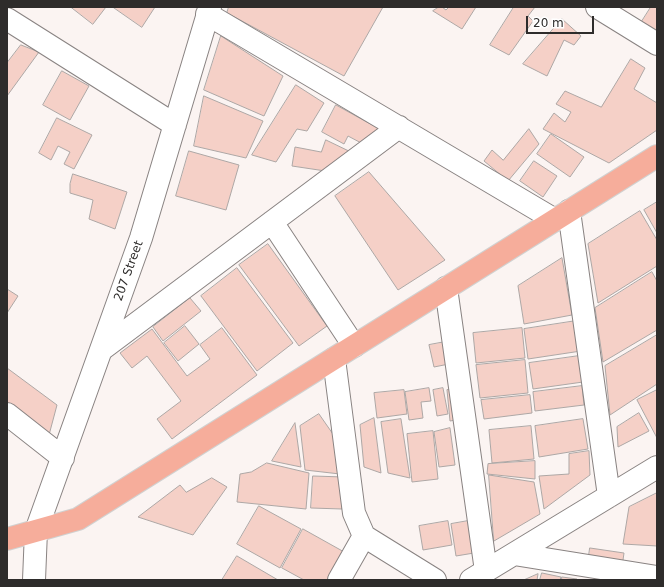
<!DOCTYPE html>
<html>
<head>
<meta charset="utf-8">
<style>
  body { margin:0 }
  #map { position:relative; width:664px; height:587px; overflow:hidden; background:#fbf4f2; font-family:"DejaVu Sans",sans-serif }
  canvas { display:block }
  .frame { position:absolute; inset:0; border:8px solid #2e2c2b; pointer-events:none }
  .scale { position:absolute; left:526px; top:16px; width:68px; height:18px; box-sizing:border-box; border:2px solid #2e2c2b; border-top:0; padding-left:5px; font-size:12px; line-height:14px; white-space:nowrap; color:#2e2c2b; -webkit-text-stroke:3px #fff; paint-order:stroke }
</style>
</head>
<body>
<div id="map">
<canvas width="664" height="587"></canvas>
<div class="frame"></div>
<div class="scale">20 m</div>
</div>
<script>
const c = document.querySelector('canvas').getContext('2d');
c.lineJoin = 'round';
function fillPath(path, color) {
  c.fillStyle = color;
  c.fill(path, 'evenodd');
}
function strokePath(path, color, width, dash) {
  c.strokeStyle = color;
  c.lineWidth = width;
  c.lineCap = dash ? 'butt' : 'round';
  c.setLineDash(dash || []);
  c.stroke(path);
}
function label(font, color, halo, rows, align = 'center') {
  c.font = font + ' "DejaVu Sans",sans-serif';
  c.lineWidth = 4;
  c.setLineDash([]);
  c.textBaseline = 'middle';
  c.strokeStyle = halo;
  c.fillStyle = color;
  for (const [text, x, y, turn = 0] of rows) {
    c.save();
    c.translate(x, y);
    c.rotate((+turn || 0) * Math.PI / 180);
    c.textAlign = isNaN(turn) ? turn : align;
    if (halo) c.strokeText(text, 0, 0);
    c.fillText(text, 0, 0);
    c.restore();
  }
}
const building = new Path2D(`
  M71 7H106L93 24Z
  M113 7H155L142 27Z
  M229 7H383L344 76 227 13Z
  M439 7H442L446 10 449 7H476L462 29 433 11Z
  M514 7H535L528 16 533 21 509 55 490 45Z
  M651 7H657V37L639 26Z
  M562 19 581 36 574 45 564 40 547 76 523 64Z
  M221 36 283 76 264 116 204 90Z
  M21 45 39 52 7 96V63Z
  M631 59 645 68 634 89 657 103V130L609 163 543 129 554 113 565 122 571 112 556 104 565 91 601 107Z
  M62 71 89 86 70 120 43 105Z
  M296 85 324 103 307 131 297 129 276 162 252 155Z
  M204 96 263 121 246 158 194 146Z
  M336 105 385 132 365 145 348 136 344 144 322 132Z
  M57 118 92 135 74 169 64 164 70 152 58 146 51 160 39 153Z
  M529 129 539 144 508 181 484 161 492 150 503 160Z
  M551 134 584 157 570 177 537 154Z
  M326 140 355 154 332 172 292 166 295 147 321 152Z
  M189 151 239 165 226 210 176 196Z
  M534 161 557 176 543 197 520 181Z
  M369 172 445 260 398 290 335 196Z
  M73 174 127 192 115 229 89 219 93 200 70 193V184Z
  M657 202V233L644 210Z
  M640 211 657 240V266L598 303 588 244Z
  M268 244 327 326 299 346 239 265Z
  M562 258 572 315 524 324 518 286Z
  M237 268 293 343 257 371 201 296Z
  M652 272 657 281V330L603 362 595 308Z
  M7 289 18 296 7 313Z
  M190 298 201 311 163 341 153 327Z
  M576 321 581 351 528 359 524 329Z
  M185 326 199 344 178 361 164 343Z
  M222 328 257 375 172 439 157 419 181 401 147 356 132 368 120 353 152 329 187 376 210 359 200 345Z
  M522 328 525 358 476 363 473 333Z
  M657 335V384L610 415 605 366Z
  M445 342 449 364 434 367 429 345Z
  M579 356 583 382 533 389 529 363Z
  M525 360 528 393 480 398 476 365Z
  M7 368 57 405 49 435 7 404Z
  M582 386 584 405 535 411 533 392Z
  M429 388 431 401 421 402 423 418 409 420 405 392Z
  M443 388 448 414 437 416 433 390Z
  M458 388 462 419 450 421 447 390Z
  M404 390 407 414 377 418 374 393Z
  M657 390V438L637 400Z
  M530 395 532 413 484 419 481 400Z
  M639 413 649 431 618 447 617 427Z
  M319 414 335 437 340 474 305 470 300 426Z
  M374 418 381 473 364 467 360 425Z
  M401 419 410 478 388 473 381 422Z
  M583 419 588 449 539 457 535 426Z
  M295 423 301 467 272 461Z
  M531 426 534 459 492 463 489 430Z
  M450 428 455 465 439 467 434 432Z
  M433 431 438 479 412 482 407 434Z
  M589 451 590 475 544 509 539 476 569 474V454Z
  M535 461V479L487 474 488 464Z
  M267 463 309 473 306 509 237 502 240 474 251 472Z
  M489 475 534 482 540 514 494 541Z
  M313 476 344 477 342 509 311 508Z
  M212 478 227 487 193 535 138 517 180 485 186 492Z
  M657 493V546L623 544 629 507Z
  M259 506 301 529 280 568 237 544Z
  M448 521 452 545 423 550 419 526Z
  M468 521 474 553 456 556 451 524Z
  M303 529 346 553 331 580H304L282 568Z
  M590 548 624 553 622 567 588 563Z
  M237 556 278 580H222Z
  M542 573 561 577 560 580H540Z
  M538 574 537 580H524Z
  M562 577 577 579V580H562Z`);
fillPath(building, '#f5d0c7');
strokePath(building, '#ada7a5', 1);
const minor = new Path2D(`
  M597 7 657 44
  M207 14 555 220
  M7 19 175 125
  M569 211 609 496
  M272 222 354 346
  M446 288 486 571
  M101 350 399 127
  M334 359 354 513 364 536 435 580
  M7 414 63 458
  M514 554 657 577
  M34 580 36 531 141 238 210 7
  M339 580 364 536
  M471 580 657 467`);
const major = new Path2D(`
  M7 539 78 519 657 156`);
strokePath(minor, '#898382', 24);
strokePath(major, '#d1d1d0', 24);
strokePath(minor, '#fff', 22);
strokePath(major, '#f6ad9b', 22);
label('12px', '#2e2c2b', '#fff', [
  ["207 Street",129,271,-70]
]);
</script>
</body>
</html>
